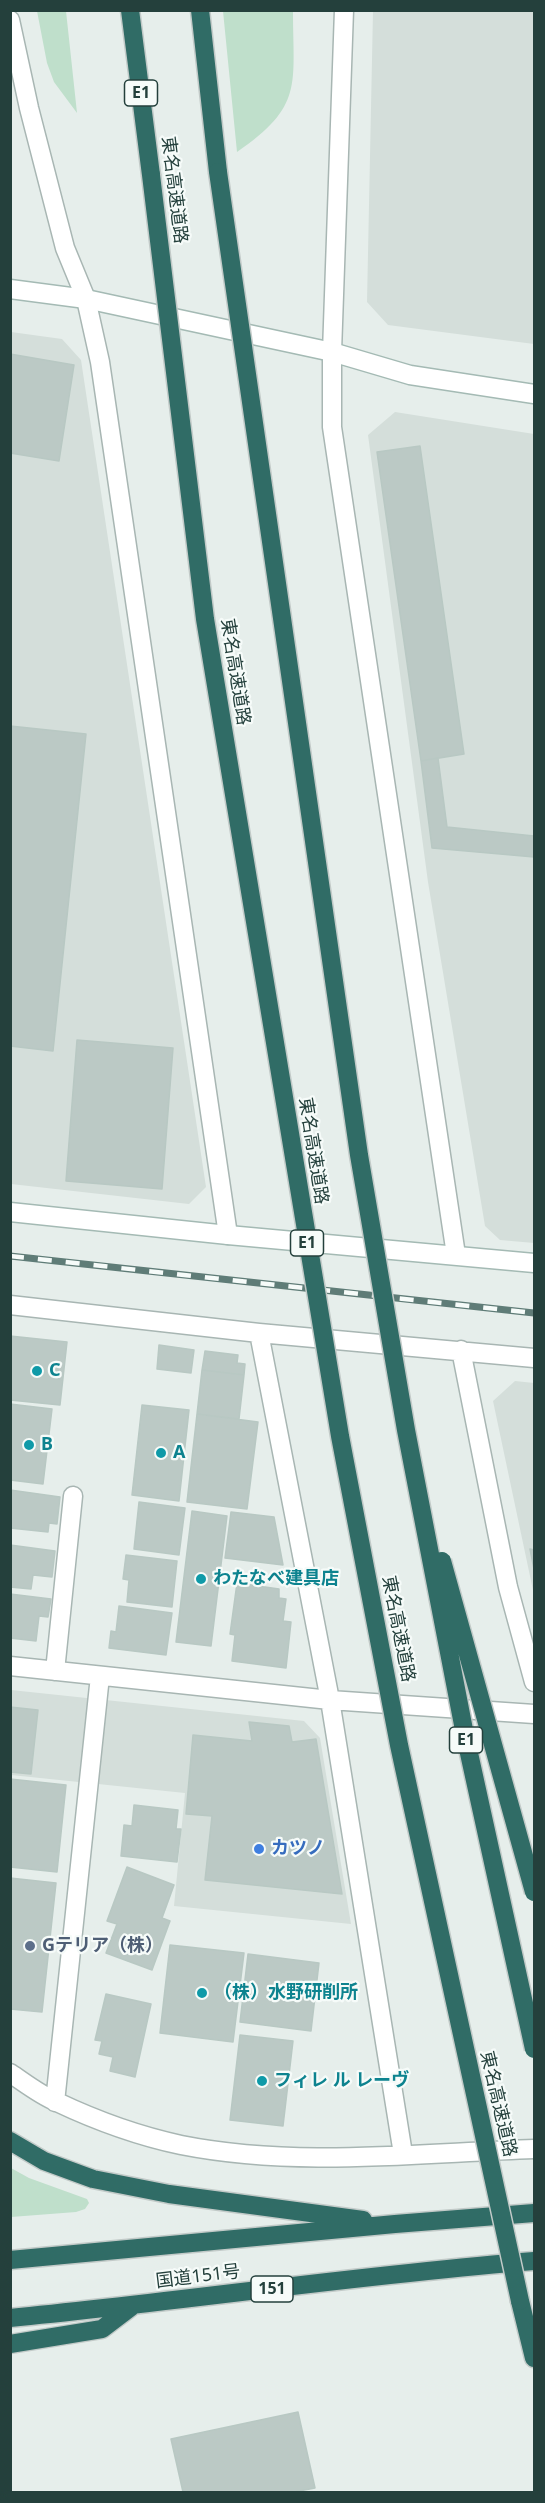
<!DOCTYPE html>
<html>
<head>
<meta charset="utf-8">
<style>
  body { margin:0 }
  #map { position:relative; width:545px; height:2503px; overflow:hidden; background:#e6eeeb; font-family:"Noto Sans",sans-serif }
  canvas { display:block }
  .frame { position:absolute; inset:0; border:12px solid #24403c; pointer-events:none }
</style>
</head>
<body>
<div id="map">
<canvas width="545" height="2503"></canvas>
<div class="frame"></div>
</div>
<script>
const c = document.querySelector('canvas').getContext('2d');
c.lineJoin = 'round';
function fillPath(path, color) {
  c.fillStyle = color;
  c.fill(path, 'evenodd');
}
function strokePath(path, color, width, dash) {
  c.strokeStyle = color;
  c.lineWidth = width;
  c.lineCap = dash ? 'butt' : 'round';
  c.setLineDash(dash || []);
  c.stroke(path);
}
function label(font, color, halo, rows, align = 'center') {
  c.font = font + ' "Noto Sans","Noto Sans JP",sans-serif';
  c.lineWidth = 4.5;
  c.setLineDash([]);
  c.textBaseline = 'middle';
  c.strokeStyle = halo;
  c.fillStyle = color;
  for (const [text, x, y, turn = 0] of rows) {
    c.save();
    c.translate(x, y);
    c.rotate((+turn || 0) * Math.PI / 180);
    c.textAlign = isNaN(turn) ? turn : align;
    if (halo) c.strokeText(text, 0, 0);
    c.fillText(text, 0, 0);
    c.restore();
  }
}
fillPath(new Path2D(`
  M373 11H534V344L388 325 367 302Z
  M11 332 62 339 81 360 206 1187 189 1204 11 1184Z
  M395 412 534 434V1243L500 1240 485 1226 428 882 368 435Z
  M515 1381 534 1383V1595L493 1401Z
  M11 1690 304 1721 320 1738 351 1924 174 1906 185 1793 11 1775Z`), '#d4deda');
fillPath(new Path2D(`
  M37 11H66L77 113 54 82 47 63Z
  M223 11H293C293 85 304 106 237 152Z
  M11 2168 29 2178 87 2199 89 2203 85 2209 76 2212 11 2217Z`), '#bfdfcb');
const building = new Path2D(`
  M10 354 74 365 59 461 10 453Z
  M420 446 464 754 421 761 377 452Z
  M10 726 86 734 53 1051 10 1046Z
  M438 758 447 827 534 836V857L432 848 421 761Z
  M77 1040 173 1048 162 1189 66 1181Z
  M10 1336 67 1342 60 1405 10 1400Z
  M159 1345 194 1350 191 1373 157 1369Z
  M205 1351 238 1355 237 1363 245 1364 244 1375 202 1370Z
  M202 1370 244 1375 239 1419 197 1414Z
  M10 1404 52 1409 43 1484 10 1480Z
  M142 1405 189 1410 179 1501 132 1495Z
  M197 1414 258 1422 247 1509 187 1502Z
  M10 1490 60 1497 57 1524 49 1523 48 1532 10 1528Z
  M139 1502 185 1508 179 1555 134 1549Z
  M192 1511 227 1516 211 1646 176 1642Z
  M231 1512 274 1517 283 1565 225 1558Z
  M10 1545 55 1551 52 1577 33 1575 31 1589 10 1587Z
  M530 1549 534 1550V1569Z
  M126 1555 177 1561 172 1607 127 1602 129 1580 123 1579Z
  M237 1583 279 1589V1598L286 1599 283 1621 291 1622 286 1668 232 1661 235 1635 230 1634Z
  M10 1594 51 1599 48 1617 39 1616 36 1641 10 1638Z
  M119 1606 172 1613 166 1655 109 1648 111 1631 116 1632Z
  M10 1707 38 1710 31 1774 10 1772Z
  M249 1722 289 1726 292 1742 316 1739 342 1894 205 1880 212 1816 186 1814 193 1735 252 1741Z
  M10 1779 66 1785 57 1872 10 1867Z
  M134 1805 178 1810 176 1829H181L177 1862 121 1856 124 1825 132 1826Z
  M127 1867 174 1885 162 1918 170 1921 152 1970 106 1953 117 1924 107 1921Z
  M10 1878 56 1883 42 2012 10 2009Z
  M170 1945 244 1953 233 2042 160 2033Z
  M248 1954 319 1963 311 2031 240 2022Z
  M106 1994 151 2004 135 2077 110 2071 113 2057 99 2054 102 2041 95 2040Z
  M240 2035 293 2041 283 2126 230 2120Z
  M298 2412 315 2488 294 2492H183L171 2439Z`);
fillPath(building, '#bbc9c5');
strokePath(building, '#b8c8c3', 1.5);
const street = new Path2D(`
  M344 10 332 352V427L456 1255
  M10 20 29 108 65 248 86 299 100 362 228 1235
  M10 1305 259 1333 534 1358
  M259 1333 330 1700 403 2154
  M461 1350 508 1587 534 1682
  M10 1666 330 1700 534 1714
  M55 1671 73 1496
  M10 2073C25 2083 40 2095 57 2102 95 2120 139 2136 181 2145 297 2168 418 2153 534 2149
  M55 2102 100 1676`);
const secondary = new Path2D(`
  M10 289 86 299 332 352 410 375 534 394
  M10 1212 228 1235 534 1263`);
const highway = new Path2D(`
  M130 10 151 175
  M200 10 218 172
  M10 2141 44 2161 93 2179 169 2194 363 2220
  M10 2260 395 2224 534 2213
  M520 2301 534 2358
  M10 2318C185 2301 359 2275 534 2261
  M10 2344 102 2329 131 2307`);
strokePath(street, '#a8b6b3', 21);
strokePath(secondary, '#a4bab4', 21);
strokePath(highway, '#c2cac8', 21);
strokePath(street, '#fff', 18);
strokePath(secondary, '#fff', 18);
strokePath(highway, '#306c66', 18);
const rail = new Path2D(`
  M10 1256 534 1313`);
strokePath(rail, '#5f7c77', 7);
strokePath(rail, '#f6fbf9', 4.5, [14]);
const highwayBridge = new Path2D(`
  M218 172 359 1155 406 1430 465 1735 534 2049
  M151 175 205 619 340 1436 399 1745 520 2301
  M442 1561 534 1892`);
strokePath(highwayBridge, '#c2cac8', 21, []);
strokePath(highwayBridge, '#306c66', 18);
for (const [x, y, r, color] of [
  [37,1371,6,"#0f9aa8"],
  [29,1445,6,"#0f9aa8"],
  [161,1453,6,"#0f9aa8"],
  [201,1579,6,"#0f9aa8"],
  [259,1849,6,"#3f7fe0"],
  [30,1946,6,"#5c6f8a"],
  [202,1993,6,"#0f9aa8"],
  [262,2081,6,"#0f9aa8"]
]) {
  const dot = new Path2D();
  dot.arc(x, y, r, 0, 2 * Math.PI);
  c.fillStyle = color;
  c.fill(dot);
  strokePath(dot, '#f6fbf9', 2);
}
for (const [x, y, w] of [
  [141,93,33],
  [307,1243,33],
  [466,1740,33],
  [272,2289,42]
]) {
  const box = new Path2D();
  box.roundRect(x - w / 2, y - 13, w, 26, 4.5);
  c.fillStyle = '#f6fbf9';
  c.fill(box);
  strokePath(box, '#24403c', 1.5);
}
label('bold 16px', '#24403c', null, [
  ["E1",141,93],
  ["E1",307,1243],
  ["E1",466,1740],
  ["151",272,2289]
]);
label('18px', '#24403c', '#f6fbf9', [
  ["東名高速道路",174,190,83],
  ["東名高速道路",235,672,81],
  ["東名高速道路",313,1151,81],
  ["東名高速道路",398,1629,79],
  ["東名高速道路",498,2104,77],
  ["国道151号",198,2277,-7]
]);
label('bold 18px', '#0d838f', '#f6fbf9', [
  ["C",49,1371],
  ["B",41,1445],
  ["A",173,1453],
  ["わたなべ建具店",213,1579],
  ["（株）水野研削所",214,1993],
  ["フィレ ル レーヴ",274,2081]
], 'left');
label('bold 18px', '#366cbe', '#f6fbf9', [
  ["カツノ",271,1849]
], 'left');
label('bold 18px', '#4e5e75', '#f6fbf9', [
  ["Gテリア（株）",42,1946]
], 'left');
</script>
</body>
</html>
